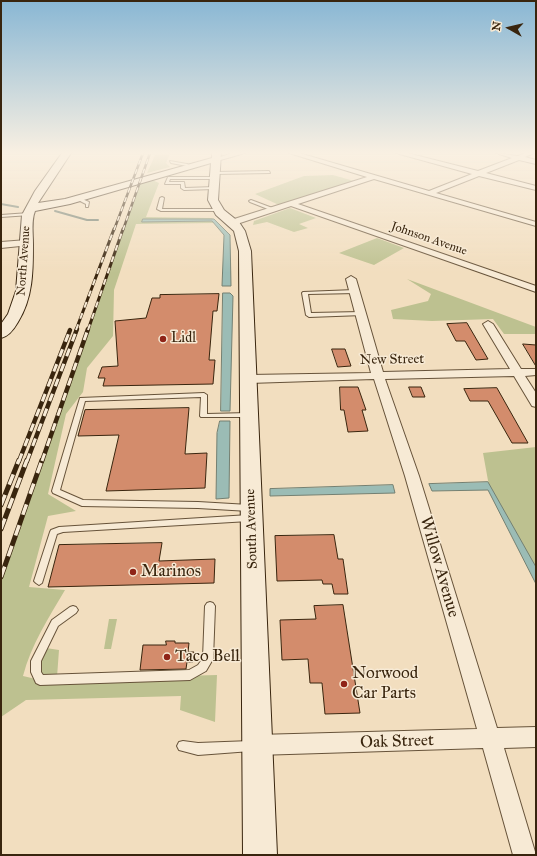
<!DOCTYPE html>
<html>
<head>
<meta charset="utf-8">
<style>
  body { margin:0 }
  #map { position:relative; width:537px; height:856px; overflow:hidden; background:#f2debf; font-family:"IM FELL Great Primer",serif }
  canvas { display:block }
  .frame { position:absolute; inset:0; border:2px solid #39250e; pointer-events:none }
  .north { position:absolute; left:489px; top:8px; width:40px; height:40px; -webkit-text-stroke:3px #f7ead5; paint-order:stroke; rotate:278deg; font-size:11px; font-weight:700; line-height:16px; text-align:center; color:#39250e }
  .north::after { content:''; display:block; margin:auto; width:14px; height:18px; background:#39250e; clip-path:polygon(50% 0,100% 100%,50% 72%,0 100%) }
</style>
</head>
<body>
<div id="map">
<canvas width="537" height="856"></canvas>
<div class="frame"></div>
<div class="north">N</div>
</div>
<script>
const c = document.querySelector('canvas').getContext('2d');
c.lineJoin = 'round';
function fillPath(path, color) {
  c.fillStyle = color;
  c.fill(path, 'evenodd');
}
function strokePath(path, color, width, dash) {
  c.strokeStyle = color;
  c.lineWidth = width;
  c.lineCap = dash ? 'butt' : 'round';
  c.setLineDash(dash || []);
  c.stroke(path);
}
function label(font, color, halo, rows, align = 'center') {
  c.font = font + ' "IM FELL Great Primer",serif';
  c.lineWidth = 3;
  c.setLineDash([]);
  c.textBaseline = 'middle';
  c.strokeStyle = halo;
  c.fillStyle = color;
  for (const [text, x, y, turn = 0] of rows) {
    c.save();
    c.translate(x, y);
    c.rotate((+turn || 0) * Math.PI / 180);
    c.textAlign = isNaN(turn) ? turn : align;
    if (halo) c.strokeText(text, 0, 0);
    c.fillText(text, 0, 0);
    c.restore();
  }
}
fillPath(new Path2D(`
  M156 153H170L166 163 170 167 147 173Z
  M333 175 354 181 279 205 255 194 304 176Z
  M150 179 159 183 146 217 212 218 217 223 136 224 114 290 113 336 87 368 83 392 66 414 48 494 76 511 48 516 29 587 65 590C49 617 31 645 23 676L40 680 217 675 215 722 180 710 181 696 26 700 1 717V579L140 181Z
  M290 208 316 218 299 224 308 228 294 232 267 222 253 225 254 221Z
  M377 238 404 248 374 265 339 253Z
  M407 279 536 327V334H504L493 319 432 321 393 319 391 310 428 301 431 294Z
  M536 447V574L489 486 483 453Z
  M109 619H117L111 649H104Z
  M46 648 59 650 57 677 43 676 38 672V666Z`), '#bdc190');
const water = new Path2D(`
  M143 219H214L230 235 231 286H222L224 235 212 221 142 222Z
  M223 293H230L233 296 230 411H221Z
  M220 421H230L229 498 216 499 217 433Z
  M488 482 536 567V584L488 490 432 491 429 484Z
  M393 485 395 493 270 496V489Z`);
fillPath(water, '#9bbcb5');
strokePath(water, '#748072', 1);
strokePath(new Path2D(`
  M1 204 18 207
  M55 211 87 220H98`), '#748072', 2);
const building = new Path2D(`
  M219 294 217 311H213L209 360H215L213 384 103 386 105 378H98L102 367 118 366 115 321 146 318 152 298H160V295Z
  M467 323 488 359 476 360 465 341H456L447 324Z
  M523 344 536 345V366Z
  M332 349H345L351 366 338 367Z
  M340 387H358L366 410H362L368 431 348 432 344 410H341Z
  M409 387H421L425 397H413Z
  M497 388 519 427 528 443H512L488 401H470L464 389Z
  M189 408 185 454 207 453 205 488 106 491 119 435 78 436 85 410Z
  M334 535 338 559H343L348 594H334L332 584H323L322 580 277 581 275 536Z
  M162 543 159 561 215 559 214 583 48 587 59 545Z
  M343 605 360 713 325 714 322 683H310L308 659 282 660 280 620 316 619 314 606Z
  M166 641H175V643H189L188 652H194L193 662H187L186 669 140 670 143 645H166Z`);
fillPath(building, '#d38c6c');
strokePath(building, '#39250e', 1);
const lane = new Path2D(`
  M170 161 187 164 189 165 187 166 171 163Z
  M269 171 270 173 216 174 214 173 216 172Z
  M168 177H216V179H170L169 182H184L185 188 214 187 216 188 214 189 184 190 181 188V184H165Z
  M162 197 164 198 162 209H217L219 210 217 211H161L157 209 160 198Z
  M78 198H80L89 202 88 207H86V204L78 200Z
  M251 200 275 209 276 210 273 211 250 202 249 201Z
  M29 213H30V215L1 217V215Z
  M355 290 358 292 357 293 308 294 311 313 361 312 364 314 363 315 309 317 306 315 302 293 303 292Z
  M204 393 207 395V414L249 413 252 415 249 417H201L200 416 201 397 85 401 60 490 83 500 198 502 249 505 252 506 253 508 252 510 249 511 198 508 82 506 53 493 52 491 80 398Z
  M249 515 252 516 253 518 252 520 249 521 63 532 57 534 42 583 39 585 36 583 34 581 50 532 51 530 59 527Z
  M210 602 213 603 215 606 213 659 206 671 190 680 40 685 36 683 31 672V661L52 620 70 607 73 606 76 607 78 610 76 613 58 626 41 661V672L43 675 189 670 198 665 203 658 205 606 207 603Z
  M183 741 198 743 251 741 255 742 257 746 255 750 251 751 198 755 179 750 177 746 179 742Z`);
const street = new Path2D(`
  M233 153H245L217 161 214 159Z
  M289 153H299L429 191 472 174 396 153H407L478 171 512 158 496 153 518 156 525 153H534L525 157 536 160V164L519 160 486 173 536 186V190L479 176 436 193 536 222V226L374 179 298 204 536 286V292L291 206 237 224H231V220L367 177Z
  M27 240 31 243 30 245 1 248V242Z
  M351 276 356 279 383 372 510 369 483 324 488 321 493 324 521 369H536V375L525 376 536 393V407L532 406 514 376 385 379 419 476 497 728 536 727V747L504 748 536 855H513L483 748 257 755 250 752 247 745 250 738 257 735 477 729 405 476 374 379 249 383 243 379 249 375 371 373 346 279Z`);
const secondary = new Path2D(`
  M62 153H71L38 203 65 199 212 158V153H221L218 200 224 210 239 222 245 231 251 251 277 855H243L239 251 234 231 216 215 208 200 211 163 70 204 35 211C31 221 33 233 33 244 33 271 33 298 18 322 14 329 9 336 1 338V324L8 314 16 291 22 215 35 191Z`);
strokePath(lane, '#67533a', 2);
strokePath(street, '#67533a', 2);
strokePath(secondary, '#39250e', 2);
fillPath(lane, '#f7ead5');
fillPath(street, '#f7ead5');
fillPath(secondary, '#f7ead5');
const railFar3 = new Path2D(`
  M114 230 143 153
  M123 230 150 153`);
const railFar2 = new Path2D(`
  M76 330 114 229
  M88 330 123 229`);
const railFar1 = new Path2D(`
  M19 461 70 330
  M27 461 77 329
  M42 461 88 329`);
const rail = new Path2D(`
  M1 505 19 460
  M1 529 27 460
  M1 577 42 460`);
strokePath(railFar3, '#39250e', 2.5);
strokePath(railFar2, '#39250e', 3);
strokePath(railFar1, '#39250e', 4.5);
strokePath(rail, '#39250e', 5);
strokePath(railFar3, '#f7ead5', 1.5, [5]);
strokePath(railFar2, '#f7ead5', 2, [6]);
strokePath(railFar1, '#f7ead5', 3, [8]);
strokePath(rail, '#f7ead5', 3.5, [11]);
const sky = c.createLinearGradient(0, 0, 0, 273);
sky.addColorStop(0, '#89b7d4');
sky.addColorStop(0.56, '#f9f0e2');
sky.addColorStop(1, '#f9f0e200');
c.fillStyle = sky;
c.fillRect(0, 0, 537, 273);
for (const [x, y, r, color] of [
  [163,339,4,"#8f2418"],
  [133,572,4,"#8f2418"],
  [167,657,4,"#8f2418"],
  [344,684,4,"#8f2418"]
]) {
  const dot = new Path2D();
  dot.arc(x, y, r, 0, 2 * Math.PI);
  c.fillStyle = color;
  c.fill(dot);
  strokePath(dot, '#f7ead5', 1.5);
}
label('12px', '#39250e', '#f7ead5', [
  ["Johnson Avenue",429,239,19],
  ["North Avenue",24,261,-86]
]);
label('14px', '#39250e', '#f7ead5', [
  ["Lidl",171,339]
], 'left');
label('14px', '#39250e', '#f7ead5', [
  ["New Street",392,360,-1],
  ["South Avenue",252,529,-92]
]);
label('17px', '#39250e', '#f7ead5', [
  ["Willow Avenue",439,567,74],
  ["Oak Street",397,742,-2]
]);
label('17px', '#39250e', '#f7ead5', [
  ["Marinos",141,572],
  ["Taco Bell",175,657],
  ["Norwood",352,674],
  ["Car Parts",352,694]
], 'left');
</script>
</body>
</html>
